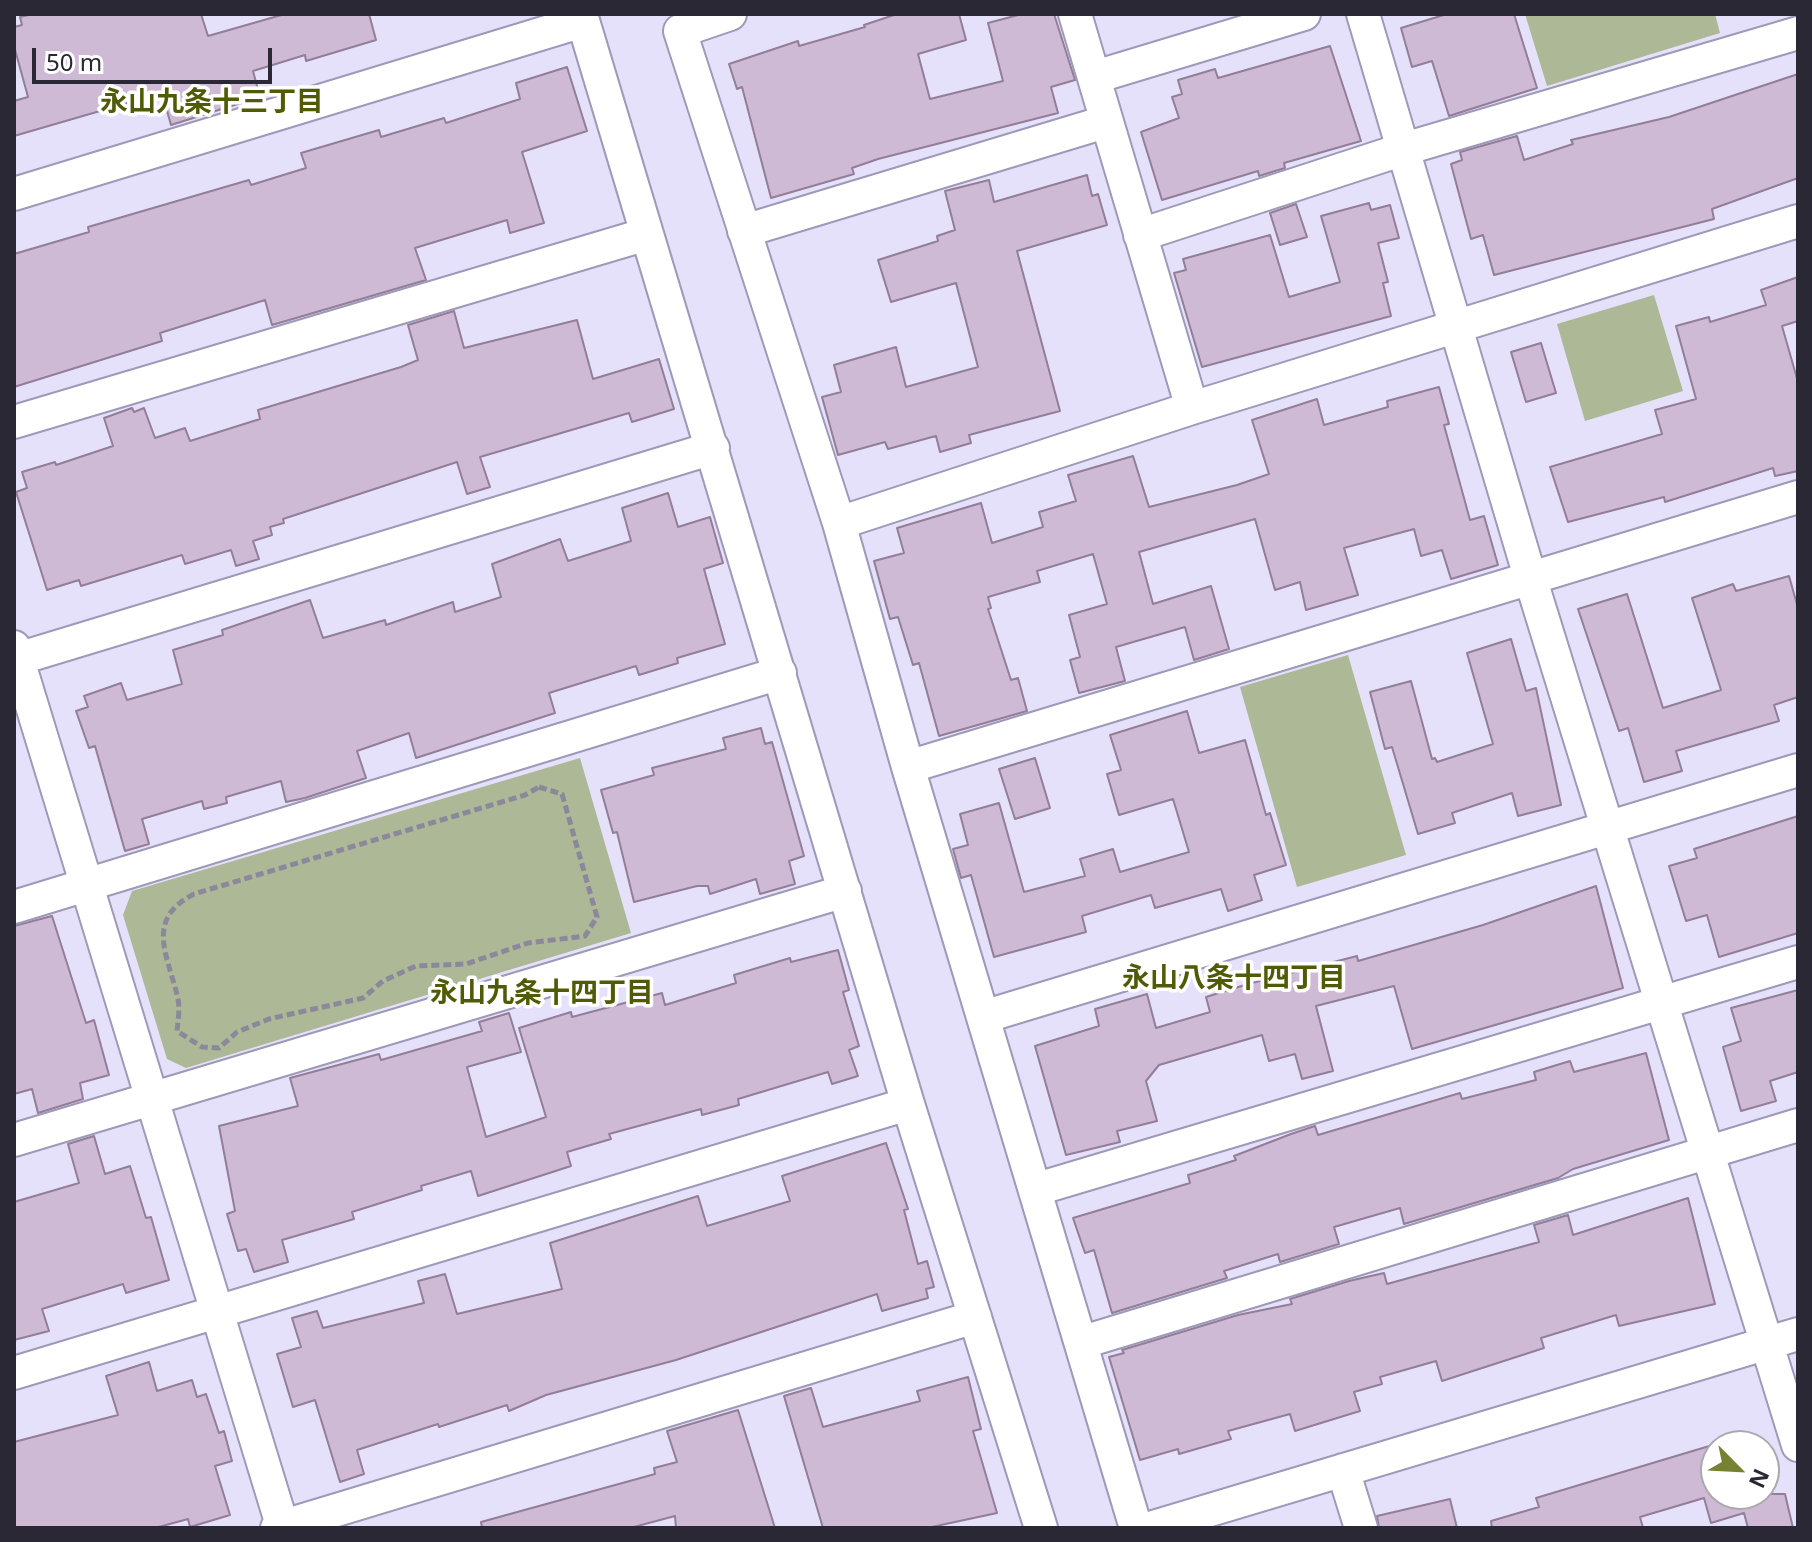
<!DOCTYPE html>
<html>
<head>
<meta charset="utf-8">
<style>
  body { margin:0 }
  #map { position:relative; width:1812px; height:1542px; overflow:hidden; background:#e5e1fb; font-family:"Noto Sans",sans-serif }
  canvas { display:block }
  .frame { position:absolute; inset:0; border:16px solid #2a2834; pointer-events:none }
  .north { position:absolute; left:1700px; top:1430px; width:80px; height:80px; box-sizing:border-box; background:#fff; border:2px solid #aaa9ae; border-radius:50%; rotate:114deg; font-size:22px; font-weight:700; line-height:32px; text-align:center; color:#2a2834 }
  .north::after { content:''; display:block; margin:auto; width:28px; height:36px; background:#76822f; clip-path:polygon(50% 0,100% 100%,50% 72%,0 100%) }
  .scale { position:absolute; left:32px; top:48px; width:240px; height:36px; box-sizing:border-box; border:4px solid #2a2834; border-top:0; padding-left:10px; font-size:24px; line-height:28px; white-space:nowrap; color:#2a2834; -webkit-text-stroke:6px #fff; paint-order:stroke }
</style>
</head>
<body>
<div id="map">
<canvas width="1812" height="1542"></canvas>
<div class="frame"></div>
<div class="north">N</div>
<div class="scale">50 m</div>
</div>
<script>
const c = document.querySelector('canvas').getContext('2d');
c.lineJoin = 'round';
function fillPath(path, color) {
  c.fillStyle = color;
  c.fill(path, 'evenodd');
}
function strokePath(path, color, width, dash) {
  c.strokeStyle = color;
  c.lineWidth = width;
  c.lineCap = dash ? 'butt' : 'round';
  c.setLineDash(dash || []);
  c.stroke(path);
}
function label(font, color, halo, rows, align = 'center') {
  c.font = font + ' "Noto Sans","Noto Sans JP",sans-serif';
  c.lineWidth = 7;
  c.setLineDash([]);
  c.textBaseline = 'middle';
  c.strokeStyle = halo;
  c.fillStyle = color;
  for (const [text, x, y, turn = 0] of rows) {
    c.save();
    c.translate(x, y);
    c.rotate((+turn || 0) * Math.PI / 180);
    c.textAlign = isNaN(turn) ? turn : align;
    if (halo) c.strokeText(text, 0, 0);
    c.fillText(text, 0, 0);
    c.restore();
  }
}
fillPath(new Path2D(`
  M1525 14H1715L1720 33 1547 86Z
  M1654 295 1683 391 1585 421 1557 324Z
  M1348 655 1406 855 1297 887 1240 687Z
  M580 758 631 933 186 1068 167 1059 123 915 132 891Z`), '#acb896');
const building = new Path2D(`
  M33 14H201L208 36 285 14H369L376 40 306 61 305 55 253 71 260 97 171 125 162 93 14 136V101L28 97 14 46V27L22 25 20 17Z
  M897 14H959L966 40 918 54 930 99 1003 81 988 23 1022 14H1054L1075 80 1051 87 1058 113 878 159 852 168 854 174 771 198 742 87 737 89 729 64 798 41 799 46 865 27 864 25Z
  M1447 14H1514L1537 88 1449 116 1432 61 1412 67 1401 28Z
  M1330 46 1361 141 1284 163 1285 168 1259 176 1258 171 1162 200 1141 132 1179 118 1172 97 1182 94 1178 80 1215 69 1218 78Z
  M567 67 587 131 522 152 544 223 510 233 507 220 415 248 426 280 272 325 265 300 160 333 162 341 14 387V254L89 232 88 227 249 180 251 185 306 168 301 153 379 130 381 137 444 118 446 123 520 99 516 83Z
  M1798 74V178L1712 209 1714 219 1494 275 1483 235 1471 239 1451 164 1462 160 1460 152 1517 136 1524 160 1573 144 1571 140 1669 117Z
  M1087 175 1092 196 1098 194 1107 225 1017 251 1060 411 969 435 971 443 940 452 936 436 888 449 885 442 838 455 822 397 841 392 834 365 896 347 906 387 978 367 956 283 891 302 878 260 938 241 937 236 955 230 945 191 989 180 994 202Z
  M1369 203 1371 210 1390 205 1399 238 1378 243 1388 282 1383 283 1391 316 1202 367 1174 273 1186 270 1183 259 1270 235 1289 297 1340 282 1321 216Z
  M1296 204 1307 237 1280 245 1270 213Z
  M1798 277V321L1782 326 1798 382V471L1775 476 1773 468 1665 502 1664 497 1568 522 1550 467 1662 434 1655 410 1696 399 1676 326 1709 317 1710 322 1766 305 1761 290Z
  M454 311 464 348 577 320 593 379 659 359 674 409 632 422 629 413 480 457 490 487 467 494 457 462 283 519 284 523 270 527 272 535 253 541 259 559 236 566 231 550 185 564 182 555 81 586 79 580 47 590 16 492 27 488 22 472 55 462 56 465 113 446 104 418 132 408 134 412 144 408 155 438 185 428 190 441 260 419 258 410 401 367 418 360 408 325Z
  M1541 343 1556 393 1526 402 1511 352Z
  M1439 387 1449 424 1444 425 1470 520 1484 516 1498 565 1451 579 1442 550 1421 556 1414 529 1344 548 1358 595 1306 610 1300 582 1275 590 1255 519 1139 552 1153 604 1211 586 1229 649 1194 660 1185 627 1116 647 1125 681 1079 693 1070 660 1080 657 1069 615 1107 604 1093 554 1037 571 1040 582 988 597 991 608 988 609 1011 680 1018 678 1027 711 939 736 919 663 913 665 898 617 890 619 874 561 904 553 897 528 981 503 992 543 1043 527 1039 512 1076 501 1068 475 1133 456 1149 507 1237 485 1269 474 1252 420 1317 399 1324 425 1388 407 1387 401Z
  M668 493 678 527 710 517 723 563 704 569 725 644 677 658 678 663 639 675 636 666 549 693 555 713 416 758 409 733 357 751 366 778 305 798 286 802 281 781 226 797 227 803 204 809 202 801 142 819 149 844 125 851 95 746 89 748 76 711 88 707 84 696 121 683 127 700 182 684 173 650 223 635 222 630 310 600 323 638 385 620 386 625 453 602 455 612 501 597 492 564 560 539 568 561 631 541 622 508Z
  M1789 576 1798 608V697L1774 705 1779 721 1676 751 1682 771 1644 782 1628 728 1619 731 1578 609 1627 594 1663 708 1721 690 1692 598 1733 584 1736 591Z
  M1511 639 1526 691 1536 688 1561 805 1518 816 1512 793 1452 813 1455 823 1418 834 1392 747 1385 749 1370 692 1411 681 1432 759 1435 758 1437 762 1493 744 1467 653Z
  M1187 711 1199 753 1245 740 1266 815 1270 813 1286 865 1254 875 1262 900 1228 911 1221 889 1155 908 1151 895 1082 916 1086 932 994 957 971 875 961 878 953 849 968 845 960 814 999 803 1024 892 1085 876 1080 859 1113 849 1120 872 1189 852 1173 799 1119 815 1107 774 1121 770 1110 735Z
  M761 728 765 744 772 742 804 856 789 861 795 884 760 894 756 879 710 894 708 886H697L634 902 617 832 613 833 601 790 654 775 652 768 726 749 723 738Z
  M1035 758 1050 808 1015 819 999 769Z
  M1798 816V933L1719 957 1707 915 1686 921 1669 866 1697 858 1694 849Z
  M1596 886 1623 988 1412 1049 1394 986 1316 1006 1333 1071 1302 1079 1295 1054 1269 1061 1262 1035 1159 1065 1146 1081 1157 1121 1117 1131 1120 1142 1066 1155 1035 1046 1099 1026 1095 1009 1147 994 1156 1028 1210 1012 1206 997 1248 984 1357 956 1358 961 1483 925Z
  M52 916 86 1023 94 1020 109 1075 80 1083 83 1099 38 1113 32 1089 14 1094V926Z
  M838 950 849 990 843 992 859 1046 849 1050 858 1076 832 1084 828 1072 738 1099 739 1105 702 1115 701 1109 609 1134 611 1139 567 1152 571 1166 478 1196 471 1171 421 1186 422 1190 352 1212 354 1219 282 1240 288 1262 254 1272 246 1249 238 1251 227 1214 235 1211 219 1126 298 1106 290 1078 379 1054 381 1060 482 1031 479 1022 509 1013 521 1052 467 1067 486 1137 546 1117 519 1028 571 1012 572 1017 662 993 665 1005 736 983 734 975 790 958 791 962Z
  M1798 990V1072L1770 1081 1776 1101 1741 1111 1723 1047 1741 1041 1731 1008Z
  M1646 1053 1669 1140 1573 1169 1558 1178 1404 1224 1400 1208 1334 1227 1339 1244 1280 1262 1278 1254 1224 1271 1227 1278 1112 1313 1094 1250 1085 1253 1073 1218 1190 1183 1188 1175 1236 1160 1234 1156 1291 1134 1315 1126 1318 1135 1460 1093 1462 1099 1536 1080 1534 1072 1570 1061 1574 1072Z
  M94 1136 105 1174 130 1166 146 1218 151 1217 169 1280 126 1293 123 1284 42 1309 49 1331 14 1340V1202L79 1183 68 1144Z
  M886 1143 908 1209 904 1210 918 1264 927 1261 934 1287 926 1289 928 1298 882 1311 877 1294 676 1360 546 1395 509 1411 507 1405 439 1427 438 1424 357 1450 364 1474 340 1482 315 1400 293 1407 277 1354 301 1347 292 1318 317 1311 323 1328 424 1303 418 1281 445 1274 457 1314 562 1289 550 1243 698 1196 707 1226 790 1201 782 1176Z
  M1688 1198 1715 1304 1619 1326 1616 1315 1541 1338 1544 1348 1442 1381 1436 1361 1380 1377 1382 1384 1354 1392 1360 1411 1295 1431 1290 1414 1228 1431 1231 1439 1179 1454 1178 1449 1140 1460 1109 1357 1124 1353 1122 1350 1238 1315 1292 1304 1290 1299 1349 1281 1384 1273 1387 1284 1539 1242 1534 1225 1568 1215 1573 1235Z
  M149 1362 157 1391 192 1380 197 1397 206 1394 219 1433 224 1431 232 1461 215 1466 230 1515 190 1527 188 1519 155 1528H14V1442L118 1415 106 1376Z
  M968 1377 981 1429 973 1431 997 1513 927 1528H823L784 1396 811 1388 823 1427 920 1401 917 1391Z
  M738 1410 775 1528H676L675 1516 630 1528H482L481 1522 655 1474 654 1468 677 1462 667 1431Z
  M1716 1444V1494H1785L1793 1528H1748L1744 1513 1711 1523 1704 1498 1640 1517 1643 1528H1492L1491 1521 1539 1507 1536 1498Z
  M1450 1499 1457 1528H1379L1377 1516Z`);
fillPath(building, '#cfbad5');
strokePath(building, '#927e98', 2);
const minor = new Path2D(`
  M581 14 908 1104 1041 1528
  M730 14 680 31 839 523 908 767 1136 1528
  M1075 14 1192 408
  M1363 14 1530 577 1798 1445
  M1095 77 1304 14
  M14 194 583 21
  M744 231 1105 122
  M1140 235 1404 149 1798 33
  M14 422 647 234
  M839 523 1192 408 1798 221
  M14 647 283 1528
  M14 660 713 448
  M908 767 1798 497
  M14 907 780 673
  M983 1017 1798 770
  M14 1140 845 891
  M1037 1189 1798 962
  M1083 1342 1798 1125
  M14 1373 908 1104
  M1343 1470 1361 1528
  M277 1528 975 1317
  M1150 1528 1798 1334`);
strokePath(minor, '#9e99b8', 36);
strokePath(new Path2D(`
  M539 787 562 794 597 917 585 936 528 943 466 964 416 966 383 981 363 998 269 1019 237 1032 219 1048 202 1047 177 1031C178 1021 180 1009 178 999 169 957 143 920 194 894L525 795Z`), '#8b889b', 5, [8, 4]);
strokePath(minor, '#fff', 32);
label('bold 28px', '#515b06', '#fff', [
  ["永山九条十三丁目",212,103],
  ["永山八条十四丁目",1234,979],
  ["永山九条十四丁目",542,994]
]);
</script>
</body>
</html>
